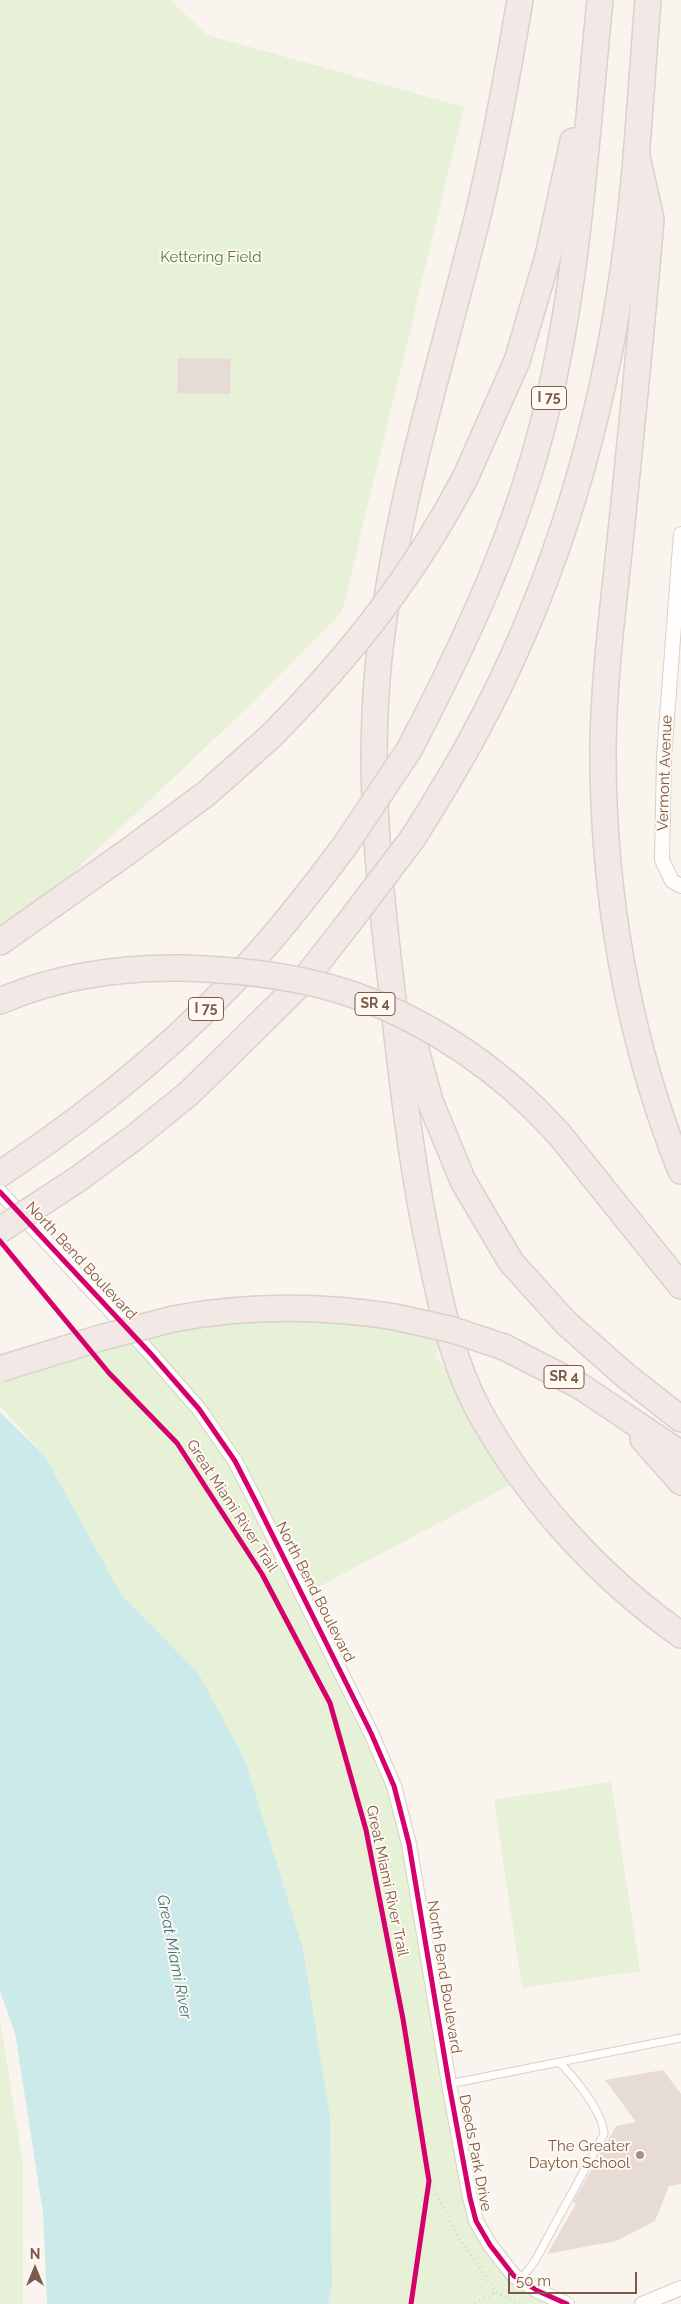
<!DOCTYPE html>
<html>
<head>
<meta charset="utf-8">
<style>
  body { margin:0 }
  #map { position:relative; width:681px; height:2304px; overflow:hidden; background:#f9f4ee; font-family:Raleway,sans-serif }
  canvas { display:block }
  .north { position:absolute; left:10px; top:2244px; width:50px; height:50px; -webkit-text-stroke:4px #fff9f1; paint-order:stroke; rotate:0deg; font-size:14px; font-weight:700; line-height:20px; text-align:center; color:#7c5949 }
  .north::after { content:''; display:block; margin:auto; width:18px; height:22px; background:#7c5949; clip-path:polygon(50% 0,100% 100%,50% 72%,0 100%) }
  .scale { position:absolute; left:508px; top:2272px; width:129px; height:22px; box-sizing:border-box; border:2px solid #7c5949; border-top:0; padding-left:6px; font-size:15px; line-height:18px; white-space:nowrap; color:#7c5949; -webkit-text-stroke:4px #fff9f1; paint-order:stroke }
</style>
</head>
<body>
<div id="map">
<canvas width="681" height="2304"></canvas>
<div class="north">N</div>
<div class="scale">50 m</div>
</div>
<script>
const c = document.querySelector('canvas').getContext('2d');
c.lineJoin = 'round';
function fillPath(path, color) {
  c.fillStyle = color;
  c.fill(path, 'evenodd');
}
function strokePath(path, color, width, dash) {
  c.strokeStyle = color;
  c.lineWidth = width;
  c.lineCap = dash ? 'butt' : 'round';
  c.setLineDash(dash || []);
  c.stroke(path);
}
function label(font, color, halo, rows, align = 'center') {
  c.font = font + ' Raleway,sans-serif';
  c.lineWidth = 4;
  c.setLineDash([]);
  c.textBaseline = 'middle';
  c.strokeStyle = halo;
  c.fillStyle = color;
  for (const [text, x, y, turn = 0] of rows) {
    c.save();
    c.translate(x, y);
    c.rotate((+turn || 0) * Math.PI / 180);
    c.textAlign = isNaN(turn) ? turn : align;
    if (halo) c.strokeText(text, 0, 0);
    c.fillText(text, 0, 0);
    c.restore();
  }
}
fillPath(new Path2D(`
  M0 0H170L207 35 464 107 342 612 246 709 0 942Z
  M258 1308 453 1330 435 1355 522 1479 303 1595 394 1786 470 2198 514 2276 567 2304H328L332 2286 330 2116 303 1948 245 1760 199 1674 121 1594 45 1456 0 1406V1371Z
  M611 1782 640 1971 522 1988 494 1800Z
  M0 2019 23 2165V2304H0Z`), '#e6f1d7');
fillPath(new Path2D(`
  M0 1412 45 1456 121 1594 199 1674 245 1760 303 1948 330 2116 332 2286 328 2304H47L43 2213 15 2033 0 1991Z`), '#cdeaeb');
fillPath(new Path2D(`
  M178 358 231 359 230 394 177 393Z
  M663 2070 681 2094V2184L669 2186 655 2221 616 2241 547 2254 576 2204 573 2202 616 2126 636 2122 605 2080Z`), '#e6dcd5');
const service = new Path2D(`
  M449 2084 681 2038
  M521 2280 536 2259 604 2134C603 2112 575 2078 559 2062`);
const minor = new Path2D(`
  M681 534 664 757 662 860 672 881 681 886
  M0 1192 151 1354 199 1409 235 1461 254 1498 371 1733 394 1786 409 1844 449 2084 470 2198 476 2221 490 2245 514 2276 538 2291 567 2304
  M642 2304 681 2288`);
const motorway = new Path2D(`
  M520 0C508 72 495 144 478 215 441 365 393 513 378 668 368 775 379 884 392 991 401 1072 410 1153 426 1233 439 1293 449 1355 478 1409 526 1497 599 1577 681 1635
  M636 152 651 219C642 327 631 434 620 542 613 609 604 677 603 745 602 889 627 1037 681 1171
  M466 476 517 361 548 256 573 141
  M409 750C466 641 517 532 546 412 579 277 586 138 600 0
  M413 838C434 804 455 771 474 735 549 597 596 446 620 291 636 195 640 97 648 0
  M0 942 126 853 207 793 271 736
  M0 1001C57 976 123 967 185 968
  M408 1021 430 1101 463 1181 511 1262 566 1323 626 1376 681 1419
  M536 1110 559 1134 681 1286
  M0 1174C95 1111 184 1039 259 953 289 919 317 883 344 847
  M78 1179 135 1137 188 1094 222 1061 304 980 347 925
  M173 1319C247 1305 320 1305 395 1317
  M504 1347 580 1386 681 1454
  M643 1439 681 1482`);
strokePath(service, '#d8cfca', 9);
strokePath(minor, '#d8cfca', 16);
strokePath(motorway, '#dbd0ca', 28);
strokePath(new Path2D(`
  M429 2181 460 2239 496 2292 519 2304
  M475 2304 496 2292`), '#dcd3ce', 3, [1, 4]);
strokePath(service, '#fefdfc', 7);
strokePath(minor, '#fefdfc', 14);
strokePath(motorway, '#f2e8e6', 25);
const motorwayBridge = new Path2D(`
  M271 736C350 656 414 576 466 476
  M344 847 409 750
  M347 925 413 838
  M185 968C233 970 281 974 328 987 405 1008 479 1054 536 1110
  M0 1230 78 1179
  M395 1317 453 1330 504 1347
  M0 1369 100 1338 173 1319`);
strokePath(motorwayBridge, '#dbd0ca', 28, []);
strokePath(motorwayBridge, '#f2e8e6', 25);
strokePath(new Path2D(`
  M0 1192 151 1354 199 1409 235 1461 254 1498 371 1733 394 1786 409 1844 449 2084 470 2198 476 2221 490 2245 514 2276 538 2291 567 2304
  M0 1241 109 1373 177 1443 262 1574 330 1703 366 1830 403 2019 429 2181 411 2304`), '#d6006c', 5);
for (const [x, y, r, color] of [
  [640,2155,5,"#a88f83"]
]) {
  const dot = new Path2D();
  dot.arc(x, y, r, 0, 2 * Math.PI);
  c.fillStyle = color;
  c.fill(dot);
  strokePath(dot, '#fff9f1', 2);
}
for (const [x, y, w] of [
  [549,398,35],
  [375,1004,40],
  [206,1009,35],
  [564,1377,40]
]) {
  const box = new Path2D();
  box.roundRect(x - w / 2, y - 11.5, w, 23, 4);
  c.fillStyle = '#fff9f1';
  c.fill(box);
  strokePath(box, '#7c5949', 1);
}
label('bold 14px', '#7c5949', null, [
  ["I 75",549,398],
  ["SR 4",375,1004],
  ["I 75",206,1009],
  ["SR 4",564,1377]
]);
label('15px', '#527c3d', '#fff9f1', [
  ["Kettering Field",211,257]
]);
label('15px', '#7c5949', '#fff9f1', [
  ["Vermont Avenue",665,773,-88],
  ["North Bend Boulevard",81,1261,47],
  ["Great Miami River Trail",232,1506,57],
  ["North Bend Boulevard",315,1592,63],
  ["Great Miami River Trail",387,1881,78],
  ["North Bend Boulevard",444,1977,81],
  ["Deeds Park Drive",475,2153,79]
]);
label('15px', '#7c5949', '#fff9f1', [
  ["The Greater",630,2146],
  ["Dayton School",630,2163]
], 'right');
label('italic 16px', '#3a7882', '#fff9f1', [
  ["Great Miami River",174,1957,79]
]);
</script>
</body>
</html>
